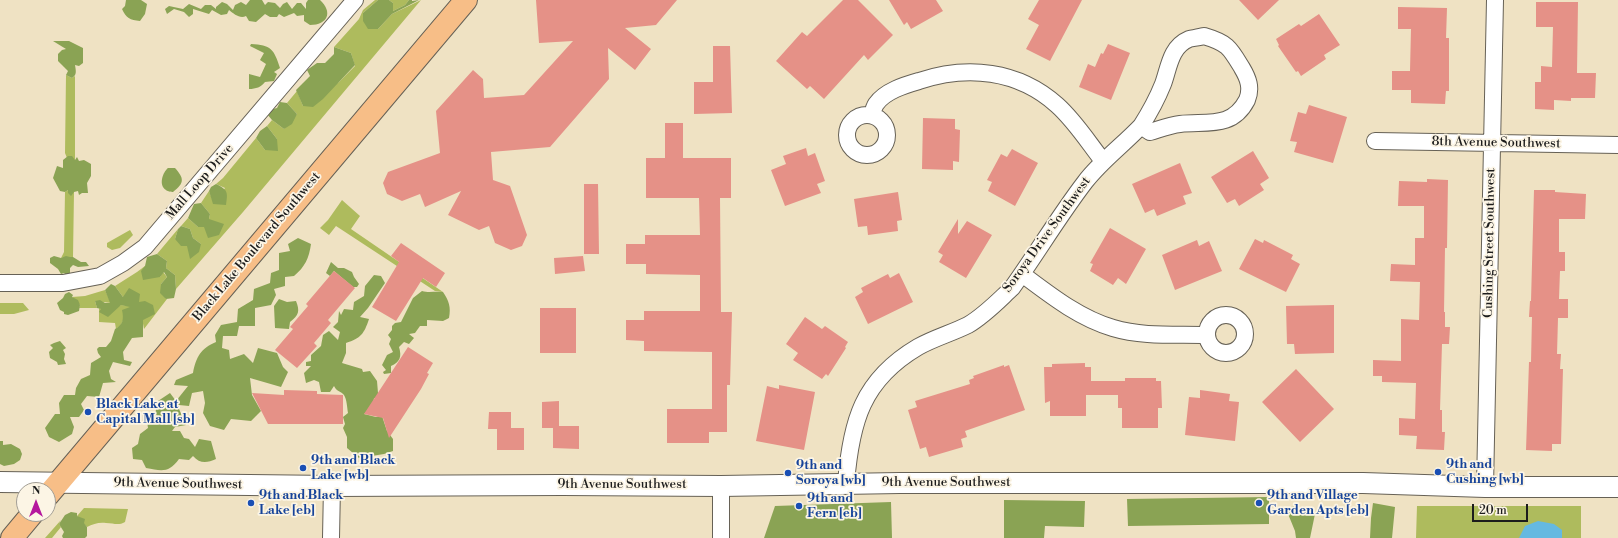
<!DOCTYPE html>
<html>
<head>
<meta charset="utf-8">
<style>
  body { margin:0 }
  #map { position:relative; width:1618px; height:538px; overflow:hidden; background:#efe2c3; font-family:"Libre Bodoni",serif }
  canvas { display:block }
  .north { position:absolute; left:16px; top:482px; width:40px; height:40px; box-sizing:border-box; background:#fcf5e5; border:1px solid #a29e95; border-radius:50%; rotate:0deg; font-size:11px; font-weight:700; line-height:16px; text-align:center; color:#1c1c1c }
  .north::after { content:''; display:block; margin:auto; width:14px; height:18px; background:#b5179e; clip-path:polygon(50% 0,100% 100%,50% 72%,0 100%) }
  .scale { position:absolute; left:1472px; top:504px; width:56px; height:18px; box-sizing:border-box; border:2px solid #1c1c1c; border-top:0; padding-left:5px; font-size:12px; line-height:14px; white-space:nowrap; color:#1c1c1c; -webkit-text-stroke:3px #fcf5e5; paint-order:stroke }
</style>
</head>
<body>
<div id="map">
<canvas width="1618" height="538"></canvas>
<div class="north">N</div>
<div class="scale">20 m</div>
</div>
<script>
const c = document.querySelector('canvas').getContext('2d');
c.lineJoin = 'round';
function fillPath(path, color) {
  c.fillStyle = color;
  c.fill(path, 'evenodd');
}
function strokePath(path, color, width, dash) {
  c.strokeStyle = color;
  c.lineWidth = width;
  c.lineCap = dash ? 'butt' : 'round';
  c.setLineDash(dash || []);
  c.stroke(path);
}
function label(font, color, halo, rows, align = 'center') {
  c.font = font + ' "Libre Bodoni",serif';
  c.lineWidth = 3.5;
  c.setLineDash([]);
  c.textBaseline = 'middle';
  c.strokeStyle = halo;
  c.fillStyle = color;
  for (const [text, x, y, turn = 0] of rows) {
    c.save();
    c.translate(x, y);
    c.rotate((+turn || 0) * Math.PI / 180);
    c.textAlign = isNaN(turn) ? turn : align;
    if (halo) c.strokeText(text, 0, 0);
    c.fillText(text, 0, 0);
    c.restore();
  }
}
fillPath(new Path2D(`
  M375 0H378L363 13 378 29 392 14 421 0 243 212 176 289 175 275 166 268 167 261 157 254 178 229 175 239 201 244 193 238 190 229 181 226 188 218 198 227 209 219 210 214 201 203 209 191 214 204 225 188 216 184 223 178 256 138 265 150 277 139 267 126 272 120 284 129 297 114 287 103 297 91 303 106 339 82 355 66 351 53 334 47 359 19 363 10Z
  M389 0H409L405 5 393 11V3Z
  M66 75 72 78 75 76V160L67 158 65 153Z
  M68 190 74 192 73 257 61 258 64 252 65 192Z
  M342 200 360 216 351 229 443 292 435 291 336 226 329 235 320 228 328 220Z
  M130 230 133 235 120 248 112 250 107 247V243Z
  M145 266 154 277H160L163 272 167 277 161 284 166 299H167L144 329 139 302 123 297 115 286 137 272Z
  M105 290 111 303 95 301 97 308H79L80 305 72 297 85 296Z
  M0 303H23L29 310 14 314H0Z
  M121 305 131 306 120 326 116 329 115 323 99 322V308L102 309 100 312Z
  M1417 506H1581V538H1416Z
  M84 508 128 509 125 522C118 526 114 523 106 523 99 522 93 524 87 527L77 516Z
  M61 520 59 524 61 527 52 538H45Z`), '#aebb5d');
fillPath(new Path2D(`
  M126 0H141L147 4 145 14 140 21C130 20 126 18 122 9L125 6Z
  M250 0H262L265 5 268 2 275 3 280 8 283 4 287 2 292 9 297 3H301L306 9V3L308 0H320C333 12 328 25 310 25L304 21V15L297 16 294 13 284 17 279 14 277 17H270L265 14 256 22 249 21 246 16C240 19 234 14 229 10L227 14 221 15 212 10 209 14 193 9V14L189 17 184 12 174 9 167 14 165 9 169 6 183 9 189 4 201 9 205 5H211L216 9V7L222 2 227 4 233 10 235 5 241 2 246 5Z
  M378 0H389L393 3V11L405 5 409 0H412V1L419 0 392 14 378 29H368L363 21V13Z
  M53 41H69L83 48V63L79 66 75 65C76 71 77 75 72 78L66 75 68 71 58 61V54L62 50 66 49Z
  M251 44C271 45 274 49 280 68L274 72 277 74 274 81 265 82C261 87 256 89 249 89V74L260 77 266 64 260 60 264 53 250 46Z
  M334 47 351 53 355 65 323 99 313 107 303 106 296 90 310 76 307 70 317 63H325L334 54Z
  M280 102 287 103 297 114 292 124 284 129 272 120 267 114 269 110 277 108Z
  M267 126 277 139 278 151 265 150 256 138 260 131Z
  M68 156H72L75 160 77 157 79 161 84 160 91 164V176L87 183 88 193H82L79 195 78 191 74 192 71 196 68 193V190L65 192 60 191 53 178 57 166 63 168V160Z
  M168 168H175C184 178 185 183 173 192 172 192 166 191 166 190 158 185 163 172 168 168Z
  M216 184C228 190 228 192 226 205L213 204 209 191 211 187Z
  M201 203 210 214 209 219 224 224 219 235 208 238 204 227H198L188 218 194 204Z
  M181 226 190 229 193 238 201 244 199 252 190 259 187 246H181L175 239 178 229Z
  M298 238 311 244C309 258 305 267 294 276L285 277V286L274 289 276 295 271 305 255 308V326H239L237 336H223L222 348 229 350 230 359 244 354 253 363 258 348 277 353 283 367 288 372 281 387 250 378 252 395 261 411 251 421 231 419 224 430 210 426 203 413 205 403 203 391 192 393 189 406 169 404V407L179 409 186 425 175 427 172 431H180L184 438 189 439 195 447 199 439 211 441 216 459C207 463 200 464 193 456L189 460 179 459C169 473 162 471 146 468L142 460 133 459 132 448 138 444 140 434 148 428 147 421 158 416 155 414 158 401 170 393 176 401 188 386 174 385 176 380 193 373C196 357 201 348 216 342L215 335 221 325 237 322 238 309 253 300 254 289 270 283 271 273 279 270V253L290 251 288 244Z
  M157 254 167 261 166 268 175 275 176 289 174 298 166 299 160 293 161 284 167 277 164 272 160 277 143 280 141 271 145 266 147 257Z
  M54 256 61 258 66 256 70 257H73L81 262H86L89 266 78 267 73 265 70 268V273L67 276 64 273 61 274 58 269 50 263V258Z
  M331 262 338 268H344L352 272 354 277 359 284 357 287H353L334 271 330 276 326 273Z
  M374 275 381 276 385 283 368 308 360 317 369 319C364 334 361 338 346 343V353L342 363 362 369 363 372 370 371 377 381 378 393 382 398H374L373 408 364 414 376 417 382 416 387 431 393 439V451L384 454 359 458 347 448V437L343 428 345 424 343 417 348 413C347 407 347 400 344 395 341 391 337 392 334 386L330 392H321L319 382 314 380 306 383 304 373 311 366H306V362L311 361V355L321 346 323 335 329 331 338 340 340 332 333 327 338 322 339 311 341 315 344 309 353 310 354 302 364 296 365 286Z
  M111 284 115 286 123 297 129 288 140 294 139 302 145 301 153 305 155 314 143 320V337L132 338 123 352 124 360 132 362 130 366 113 362 109 371 111 379 116 382 103 383 99 397 87 396 81 404 84 410 79 417H70L74 427 72 434 59 442 49 437 45 428 55 414H60L59 403 64 395H75L76 388 81 379 90 375 91 363 101 357 98 353 97 349 99 347H106L111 341 115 329C123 325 124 319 122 310L130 307 121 305 108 317 99 312 101 309 97 308 95 301 100 300 105 303H110L105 290Z
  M422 291C429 293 435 291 443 292 449 301 451 307 449 318L443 321 427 320V326H420L415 333 409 334 414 338 409 344 404 342 399 347C402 357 400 362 391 366V373L384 374 383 372 386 370 382 365 387 355 393 352 389 344 391 339 388 335 392 330V326L395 323 401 322 413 298Z
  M69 292 73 295 72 297 78 300 80 305 79 311 68 315 64 314V312L60 310 57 303 63 298 65 294Z
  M279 299 287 302 296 301C300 311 299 315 290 322L289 329 275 328 274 306Z
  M60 341 66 348 63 350 65 354 64 359 66 364 58 365 57 362 50 358 49 352 53 348 50 345 54 343Z
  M0 441H3V445L11 444 20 449 22 454 20 460 14 464 4 466 0 464Z
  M1269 497V524L1128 526 1127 499Z
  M1004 500 1085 501 1084 527 1045 526 1044 538H1004Z
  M891 502 892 538H764L775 506Z
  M1373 503 1395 507 1392 538H1370L1371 518Z
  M1294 506 1315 514 1310 538H1296L1295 531 1286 509Z
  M71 512 77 513V516L85 519 84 523 87 527V536L85 538H63L62 536 64 532 59 524 65 515Z`), '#8aa354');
fillPath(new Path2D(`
  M1538 521 1554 524 1562 530V538H1519L1525 526Z`), '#65b9e1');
fillPath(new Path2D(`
  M536 0H677L656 25 625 28 651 49 635 70 608 48 609 79 550 147 491 152 493 180 510 186 527 235 522 246 511 250 495 243 489 226 479 230 448 215 461 191 425 207 420 194 402 201 387 194 383 183 388 172 440 153 436 111 473 70 483 79 484 98 524 95 573 41 539 43Z
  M843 0H858L893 35 868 60 864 55 824 99 810 86 807 89 776 61 802 32 807 36Z
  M889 0H936L943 11 911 29 907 22 904 25Z
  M1039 0H1082L1050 61 1026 49 1039 25 1028 19Z
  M1239 0H1279L1258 20Z
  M1536 2H1578L1577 73H1596L1595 98H1571V101L1554 100V110L1535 109V82H1541V66L1552 67 1553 27H1536Z
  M1398 7 1447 8 1446 38H1449V91H1446L1445 104 1411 103V90H1392V71H1410L1411 29H1398Z
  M1319 14 1340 45 1324 55 1326 59 1301 76 1298 71 1296 72 1278 46 1279 45 1276 39 1299 24 1301 26Z
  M1108 44 1130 53 1111 100 1079 87 1088 64 1095 67 1101 53 1103 54Z
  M713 46H730L732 113 694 114V82H713Z
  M1309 105 1347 117 1333 163 1294 152 1297 142 1290 141 1298 112 1306 114Z
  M923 118 955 119V129L960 130 959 162 953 161V170L922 169Z
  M665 123H683V158H731V198H720L721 312H732L730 385H727V432H709V443H667V409H712V352L644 351V341L626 340V320H644V311H700V275L646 274V264H626V244H645V235H700L699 198H646V158H665Z
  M806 148 808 156 815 153 825 181 817 184 821 193 785 206 771 170 786 164 783 156Z
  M1012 149 1038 163 1015 206 988 191 992 182 987 180 1001 154 1007 157Z
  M1253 151 1269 178 1260 184 1264 190 1239 206 1235 199 1227 203 1211 177Z
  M1180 163 1192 193 1183 196 1186 204 1157 216 1154 209 1145 213 1132 184Z
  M1427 179 1448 180 1447 248H1445L1444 312H1445V327H1450L1449 344H1442L1440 410H1442V432H1445L1444 450 1416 449 1417 436 1399 435V418L1415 419 1416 383 1382 382V376H1373V360L1401 361V319L1419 320 1420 282 1390 281 1391 264 1415 265V238H1424V206H1398L1399 181 1427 182Z
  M584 184H598L599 254H584Z
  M1534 190H1555V192L1586 194 1585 219H1559V252H1565V271H1560L1559 299H1568V318H1558L1557 354H1561L1560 369H1563L1561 444H1552V451L1526 450 1529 362H1531L1532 317H1529L1530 301H1531Z
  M898 192 902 220 897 221 898 231 868 235 867 226 858 227 854 199Z
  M958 219V234L967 221 992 235 966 278 939 262 943 255 938 252Z
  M1110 228 1146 249 1126 284 1118 278 1113 285 1090 271 1093 264 1090 263Z
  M1255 239 1263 243 1264 240 1293 255 1291 259 1300 264 1286 292 1239 269Z
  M1197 240 1199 246 1209 241 1222 271 1175 290 1162 255Z
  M401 243 445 273 436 287 423 278 396 321 372 307 399 262 391 256Z
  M583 256 585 271 555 274 554 258Z
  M334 271 355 288 328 320 331 323 314 343 317 346 297 368 275 350 293 329 290 327 308 306 306 304Z
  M899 273 913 302 868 324 855 297 863 292 861 288 888 274 890 278Z
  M1334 305V353L1295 354 1294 344H1287L1286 306Z
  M540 308H576V353H540Z
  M805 317 822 329 825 326 848 342 845 347 846 348 828 376 826 374 822 379 793 360 798 353 786 344Z
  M408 347 433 363 427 373 429 374 421 389 389 438 383 418 364 414Z
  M1085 363V367H1091V381H1125V378H1156V381H1161L1162 408H1158V428H1122V408H1118V395H1086V416H1050V401L1045 403 1044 367H1052V364Z
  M1004 365V367L1009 365 1025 410 965 431 967 437 961 439 963 447 929 457 926 447 920 449 908 410 917 407 915 401 970 384 969 380 974 378 973 376Z
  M1296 369 1334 409 1300 442 1262 402Z
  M779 385 815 392 804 450 756 441 767 386 779 389Z
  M284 390 317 391V394L343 395V424H268L252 393 284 395Z
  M1200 390 1230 394 1229 401 1239 402 1235 441 1185 435 1189 397 1200 398Z
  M559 401V426H579V449L553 448V428H542V402Z
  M489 412H511V428H524V450H497V429H488Z`), '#e59187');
const minor = new Path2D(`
  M1204 36C1228 43 1230 48 1242 68 1248 78 1252 88 1247 100 1232 129 1207 121 1180 124 1170 125 1160 129 1150 132L1141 126C1150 112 1157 99 1163 84 1169 68 1170 47 1189 39 1194 38 1200 37 1204 36Z
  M847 135a20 20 0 1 1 40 0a20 20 0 1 1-40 0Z
  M872 115C873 111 874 107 876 104 885 91 905 85 919 81 967 65 1018 70 1057 105 1075 121 1088 142 1103 161
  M1375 141 1618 145
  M1022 274C1050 295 1079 318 1113 328 1143 337 1176 334 1207 335
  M0 283H63L100 276 123 263 145 247 355 0
  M1207 334a19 19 0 1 1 38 0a19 19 0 1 1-38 0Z
  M846 483C851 422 862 380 918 347 934 338 952 333 968 325 985 315 998 301 1012 288 1037 253 1059 216 1085 182 1101 161 1123 145 1141 126
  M1485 487 1495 0
  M331 538 332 486
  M721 538V486`);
const tertiary = new Path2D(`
  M0 482 332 486 562 485 721 486 900 483H1363L1485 487H1618`);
const primary = new Path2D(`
  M48 495 466 0
  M12 538 32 514`);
strokePath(minor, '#666156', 18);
strokePath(tertiary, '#666156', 22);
strokePath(primary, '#666156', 24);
strokePath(minor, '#fff', 16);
strokePath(tertiary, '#fff', 20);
strokePath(primary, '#f7be87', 22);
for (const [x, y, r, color] of [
  [88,412,4,"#1a4fb4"],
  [303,468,4,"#1a4fb4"],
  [1438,472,4,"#1a4fb4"],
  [788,473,4,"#1a4fb4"],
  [251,503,4,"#1a4fb4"],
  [1259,503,4,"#1a4fb4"],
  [799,506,4,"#1a4fb4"]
]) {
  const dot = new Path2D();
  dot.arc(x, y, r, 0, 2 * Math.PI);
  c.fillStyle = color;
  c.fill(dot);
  strokePath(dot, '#fcf5e5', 1.5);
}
label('13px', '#1c1c1c', '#fcf5e5', [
  ["8th Avenue Southwest",1496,143,1],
  ["Mall Loop Drive",200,182,-49],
  ["Soroya Drive Southwest",1047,235,-54],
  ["Cushing Street Southwest",1490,243,-89],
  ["Black Lake Boulevard Southwest",257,247,-50],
  ["9th Avenue Southwest",946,483],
  ["9th Avenue Southwest",178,484,1],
  ["9th Avenue Southwest",622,485]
]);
label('bold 13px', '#164399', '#fcf5e5', [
  ["Black Lake at",96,405],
  ["Capital Mall [sb]",96,420],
  ["9th and Black",311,461],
  ["Lake [wb]",311,476],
  ["9th and",1446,465],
  ["Cushing [wb]",1446,480],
  ["9th and",796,466],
  ["Soroya [wb]",796,481],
  ["9th and Black",259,496],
  ["Lake [eb]",259,511],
  ["9th and Village",1267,496],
  ["Garden Apts [eb]",1267,511],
  ["9th and",807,499],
  ["Fern [eb]",807,514]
], 'left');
</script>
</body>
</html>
